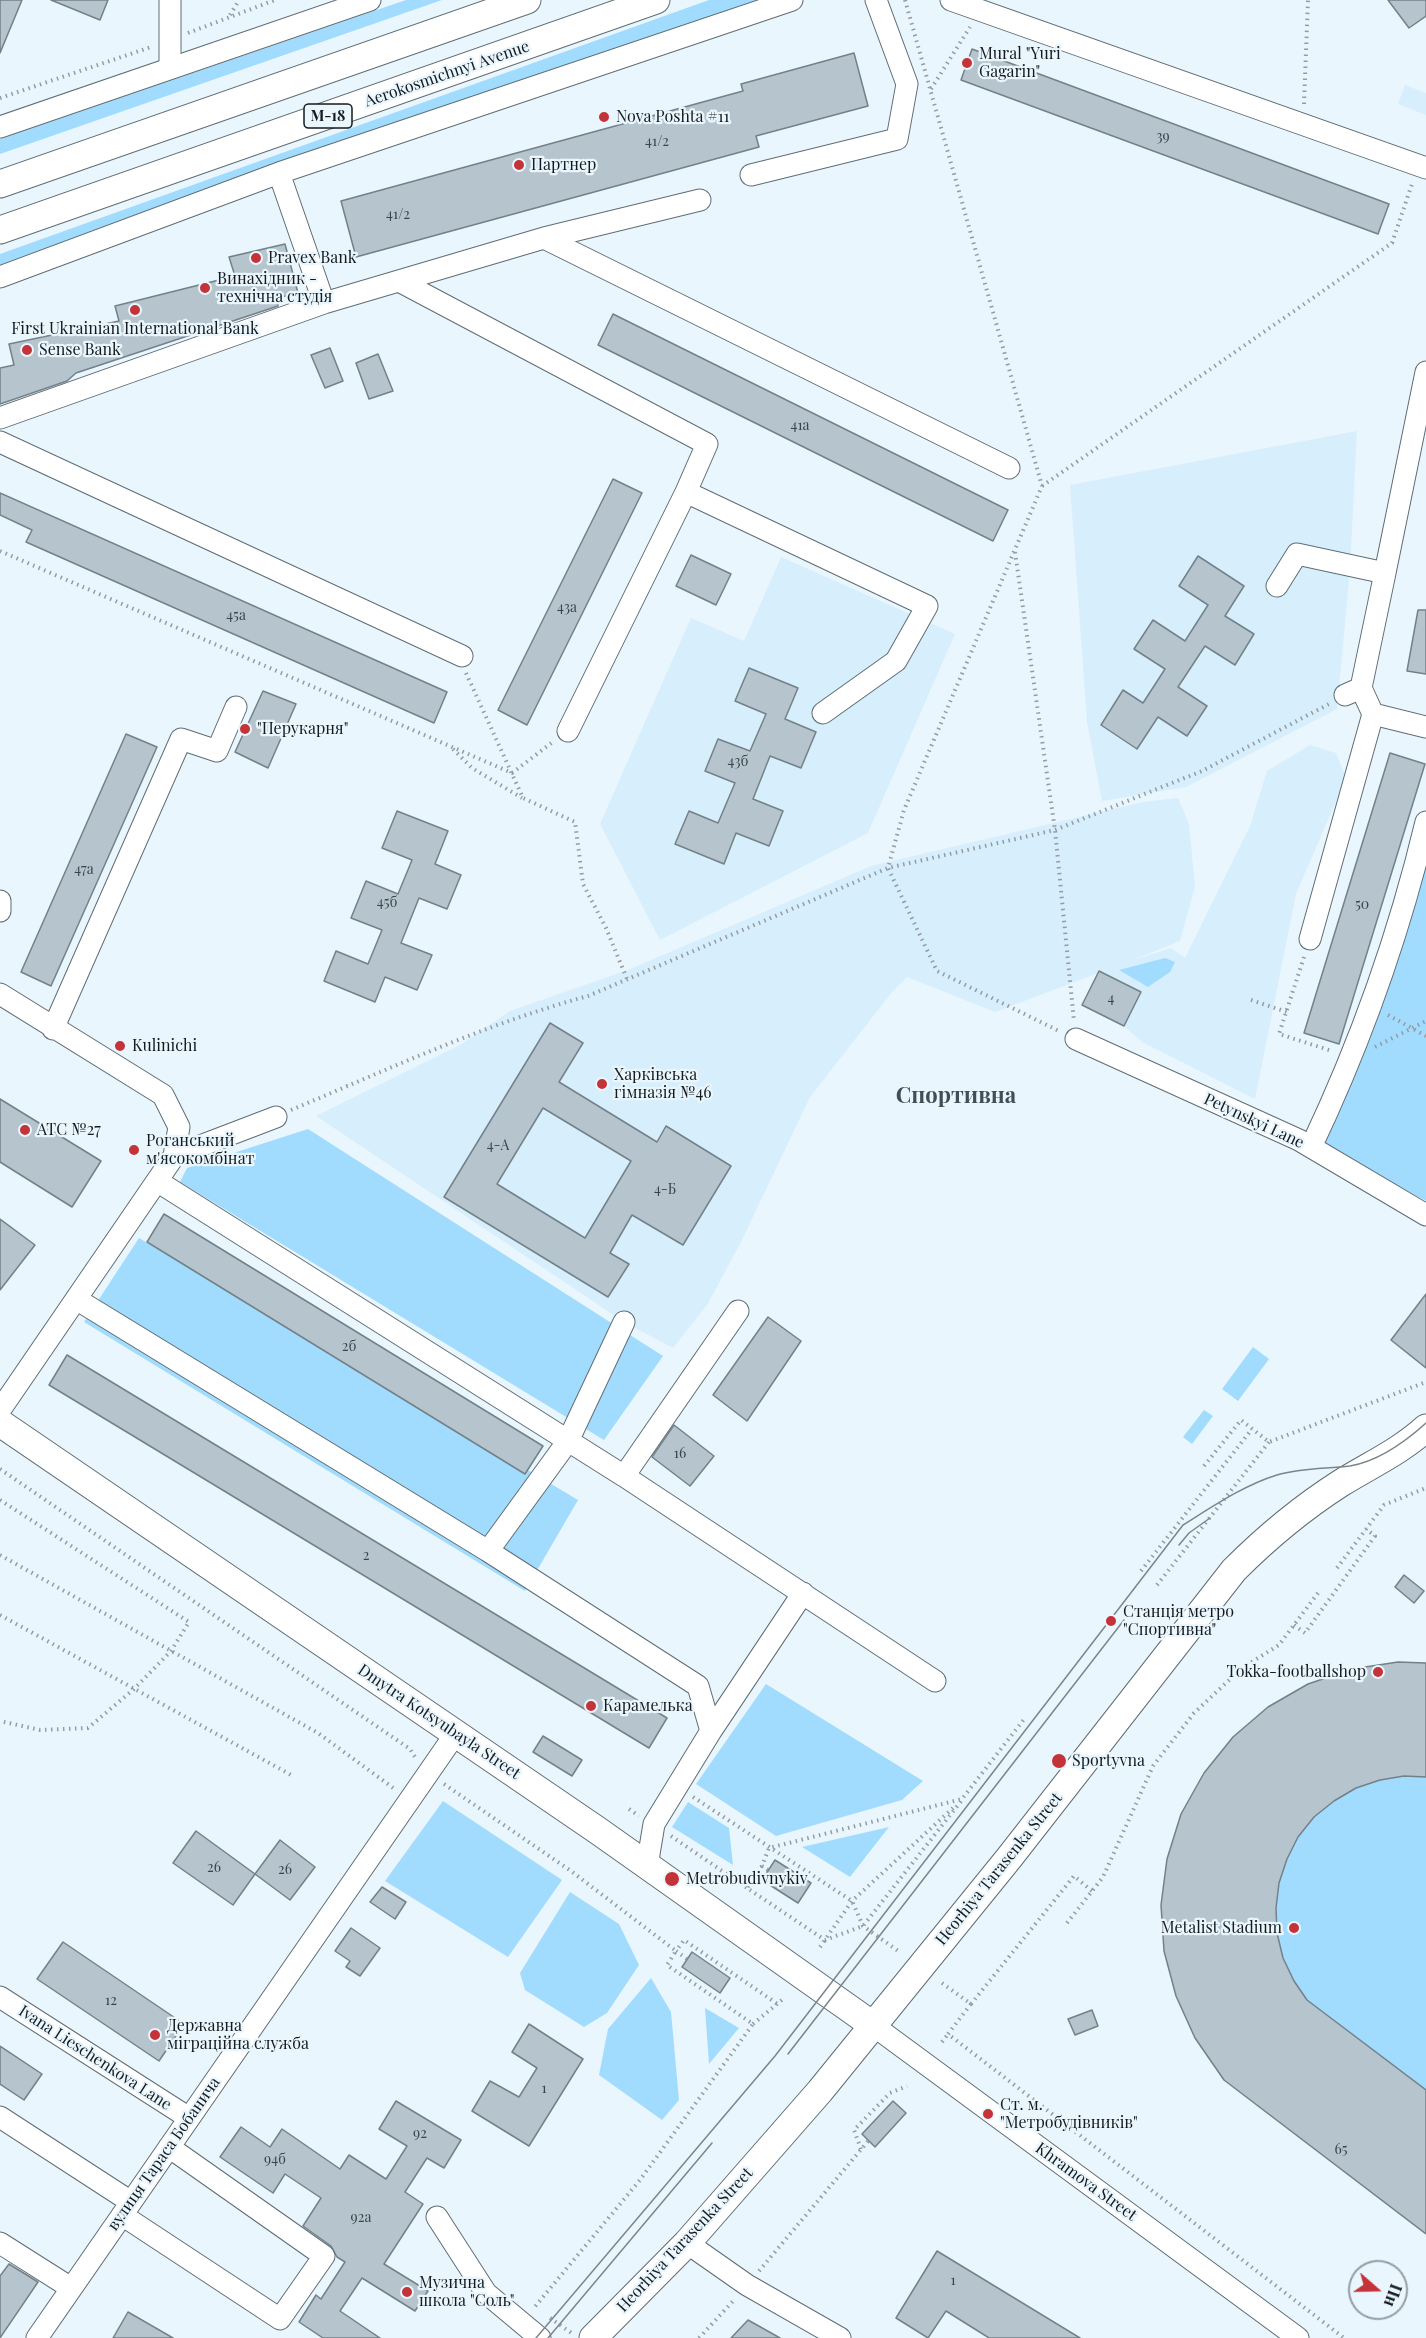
<!DOCTYPE html>
<html>
<head>
<meta charset="utf-8">
<style>
  body { margin:0 }
  #map { position:relative; width:1426px; height:2338px; overflow:hidden; background:#eaf6fd; font-family:"Playfair Display",serif }
  canvas { display:block }
  .north { position:absolute; left:1348px; top:2260px; width:60px; height:60px; box-sizing:border-box; background:#eaf6fd; border:2px solid #949ea3; border-radius:50%; rotate:110deg; font-size:16px; font-weight:700; line-height:24px; text-align:center; color:#141a1d }
  .north::after { content:''; display:block; margin:auto; width:21px; height:27px; background:#c33338; clip-path:polygon(50% 0,100% 100%,50% 72%,0 100%) }
</style>
</head>
<body>
<div id="map">
<canvas width="1426" height="2338"></canvas>
<div class="north">Пн</div>
</div>
<script>
const c = document.querySelector('canvas').getContext('2d');
c.lineJoin = 'round';
function fillPath(path, color) {
  c.fillStyle = color;
  c.fill(path, 'evenodd');
}
function strokePath(path, color, width, dash) {
  c.strokeStyle = color;
  c.lineWidth = width;
  c.lineCap = dash ? 'butt' : 'round';
  c.setLineDash(dash || []);
  c.stroke(path);
}
function label(font, color, halo, rows, align = 'center') {
  c.font = font + ' "Playfair Display",serif';
  c.lineWidth = 4.5;
  c.setLineDash([]);
  c.textBaseline = 'middle';
  c.strokeStyle = halo;
  c.fillStyle = color;
  for (const [text, x, y, turn = 0] of rows) {
    c.save();
    c.translate(x, y);
    c.rotate((+turn || 0) * Math.PI / 180);
    c.textAlign = isNaN(turn) ? turn : align;
    if (halo) c.strokeText(text, 0, 0);
    c.fillText(text, 0, 0);
    c.restore();
  }
}
fillPath(new Path2D(`
  M1405 85 1426 93V115L1398 104Z
  M1357 431 1350 569 1337 709 1186 787 1102 801 1087 722 1070 485Z
  M781 557 955 634 868 833 660 940 600 824 691 618 744 641Z
  M1310 745 1336 753 1346 778 1296 894 1255 1099 1142 1042 1124 1026 1140 992 1101 972 995 1012 907 977 892 992 810 1097 740 1244 707 1305 673 1348 624 1322 316 1116 460 1045 510 1011 628 970 871 866 1143 802 1178 798 1189 824 1195 886 1180 941 1133 960 1171 948 1185 958 1250 826 1267 771Z`), '#d7eefc');
fillPath(new Path2D(`
  M406 0H442L0 154V139Z
  M709 0H766L0 266V254Z
  M1426 836V1201L1318 1144Z
  M1165 958 1175 962 1170 972 1148 987 1119 970Z
  M308 1129 663 1356 604 1440 180 1182 187 1168Z
  M139 1238 578 1500 525 1591 84 1322Z
  M1253 1347 1269 1359 1238 1401 1222 1389Z
  M1204 1410 1213 1416 1192 1444 1183 1437Z
  M1398 1662 1426 1663V2234L1224 2080 1195 2038 1176 1996 1164 1951 1181 1814 1204 1773 1227 1744 1268 1707 1308 1684 1352 1669Z
  M766 1684 923 1781 902 1800 776 1836 696 1784Z
  M443 1801 562 1880 508 1957 385 1881Z
  M688 1802 729 1828 733 1865 672 1827Z
  M889 1827 850 1877 802 1847Z
  M570 1892 619 1924 639 1965 607 2013 584 2027 525 1990 520 1973Z
  M651 1978 671 2012 679 2100 662 2120 599 2075 608 2029Z
  M705 2008 739 2028 709 2064Z`), '#a1dcfe');
const building = new Path2D(`
  M0 0H22L0 53Z
  M51 0H108L100 20Z
  M1388 0H1426V16L1409 28Z
  M972 49 1389 204 1378 234 961 80Z
  M854 53 868 106 756 136 759 147 356 257 341 201 743 91 741 84Z
  M285 244 298 293 277 298 278 306 76 373 67 381 0 404V368L14 365 9 344 119 321 115 306 235 276 229 257Z
  M613 314 1008 510 993 541 598 345Z
  M330 348 343 381 325 388 311 355Z
  M378 354 393 391 369 399 356 363Z
  M613 479 642 493 527 725 498 710Z
  M0 493 447 692 434 723 26 542 32 530 0 515Z
  M691 555 731 574 716 605 676 586Z
  M1198 556 1244 586 1225 616 1254 634 1235 665 1205 646 1178 687 1207 706 1187 736 1158 717 1137 749 1101 725 1123 690 1143 703 1165 669 1134 649 1153 620 1185 641 1208 605 1179 586Z
  M1418 610H1426V674L1407 671Z
  M749 668 798 688 785 719 816 732 801 768 770 756 753 799 783 811 769 846 736 833 724 864 675 844 689 811 718 823 735 783 705 771 718 739 750 751 766 714 735 701Z
  M263 691 296 704 268 768 235 752Z
  M126 734 157 747 51 986 21 972Z
  M1390 753 1425 764 1339 1044 1304 1033Z
  M397 811 448 831 435 864 461 875 447 909 419 898 401 943 432 955 417 990 385 977 375 1002 324 981 336 951 368 964 382 930 351 918 366 881 398 894 412 860 382 848Z
  M1099 971 1141 992 1124 1026 1082 1005Z
  M550 1023 583 1043 559 1082 657 1142 666 1126 731 1166 683 1245 632 1215 610 1253 629 1264 608 1297 444 1197ZM543 1108 631 1161 585 1238 497 1184Z
  M0 1099 101 1161 72 1207 0 1162Z
  M164 1214 543 1446 525 1474 147 1242Z
  M0 1219 35 1245 0 1290Z
  M1426 1294V1368L1391 1340Z
  M768 1317 801 1341 747 1421 713 1395Z
  M67 1355 667 1718 649 1748 49 1385Z
  M674 1425 714 1456 690 1486 652 1457Z
  M1404 1575 1424 1591 1414 1603 1395 1587Z
  M1398 1662 1426 1663V1777L1404 1776 1380 1780 1356 1788 1334 1801 1314 1817 1298 1837 1287 1859 1279 1883 1276 1908 1277 1933 1283 1958 1294 1981 1307 2000 1426 2090V2234L1224 2080 1195 2038 1176 1996 1164 1951 1161 1905 1167 1859 1181 1814 1204 1773 1233 1737 1268 1707 1308 1684 1352 1669Z
  M543 1736 582 1760 572 1776 533 1752Z
  M196 1831 255 1874 233 1905 173 1863Z
  M280 1840 315 1867 290 1900 255 1874Z
  M775 1860 811 1883 798 1903 762 1880Z
  M382 1887 406 1902 395 1919 370 1902Z
  M351 1928 380 1948 360 1976 346 1967 350 1961 335 1951Z
  M63 1942 184 2024 159 2061 37 1979Z
  M692 1952 730 1978 720 1993 682 1967Z
  M1092 2010 1098 2026 1075 2035 1068 2019Z
  M529 2024 583 2059 529 2146 472 2111 490 2081 519 2097 537 2068 512 2052Z
  M0 2046 42 2074 24 2100 0 2084Z
  M396 2101 461 2140 444 2168 427 2158 405 2192 423 2204 384 2264 428 2291 415 2311 362 2278 340 2311 380 2338H323L299 2322 316 2295 321 2299 345 2262 337 2257 331 2246 303 2226 321 2198 285 2174 273 2193 220 2157 241 2127 270 2147 282 2129 340 2169 349 2155 386 2179 407 2146 379 2129Z
  M893 2101 906 2113 875 2147 862 2134Z
  M937 2251 1080 2338H989L946 2311 928 2338 896 2318Z
  M9 2264 38 2282 0 2338V2276Z
  M128 2312 173 2338H113Z
  M748 2320 780 2338H731Z`);
fillPath(building, '#b5c4cd');
strokePath(building, '#738189', 1.5);
const minor = new Path2D(`
  M170 0V68
  M951 0 1426 168
  M0 127 370 0
  M751 175 897 139 907 84 876 0
  M544 238 1009 468
  M0 277 279 173 792 0
  M399 281 707 444 686 492 927 606 896 661 823 713
  M324 303 544 238 700 200
  M0 418 324 303 279 173
  M0 442 462 656
  M1385 573 1426 372
  M1277 586 1297 554 1385 573 1361 688
  M1345 695 1361 688 1373 714 1426 727
  M568 731 686 492
  M0 901V911
  M1310 939 1373 714
  M0 994 163 1095 179 1127 174 1156 0 1410
  M53 1029 181 739 217 751 236 707
  M1076 1039 1299 1140 1426 1215
  M1311 1147C1361 1042 1399 935 1426 822
  M174 1156 276 1117
  M157 1181 624 1476 738 1311
  M76 1299 488 1551 698 1686 711 1731
  M624 1476 935 1681
  M488 1551 568 1441 624 1322
  M647 1866 654 1824 711 1731 803 1593
  M0 1997 189 2118
  M874 2026 1298 2338
  M0 2117 131 2202
  M122 2215 280 2319 324 2256 169 2147
  M437 2217 486 2293 540 2338
  M0 2243 71 2288
  M687 2243 747 2285 840 2338
  M37 2338 456 1733`);
const major = new Path2D(`
  M0 184 527 0
  M0 230 656 0
  M0 1423 597 1830 874 2026
  M593 2338 687 2243 820 2091 1009 1858 1234 1570C1267 1537 1302 1508 1341 1483 1370 1465 1401 1451 1426 1428`);
strokePath(minor, '#5f6d75', 23);
strokePath(major, '#5f6d75', 29);
strokePath(new Path2D(`
  M905 0 1042 486 904 810 888 868 937 971 1059 1031
  M230 15 239 0
  M188 33 275 0
  M931 89 970 27
  M0 98 151 47
  M1304 104 1308 0
  M1042 486 1392 243 1413 181
  M0 551 512 773 554 741
  M1015 552 1055 830 1074 1021
  M466 673 523 798 575 822 583 884 606 928 627 979
  M453 749 472 768 522 798
  M1304 957 1279 1034 1332 1051
  M1251 1000 1287 1012
  M1388 1015 1426 1036
  M1375 1047 1426 1021
  M291 1110C389 1069 485 1024 588 996L888 868 1055 830 1202 771 1329 704
  M1204 1466 1241 1420 1269 1442 1426 1382
  M0 1469 410 1749 415 1757
  M0 1500 189 1622 171 1651 134 1689 88 1728 40 1730 0 1721
  M0 1555 318 1733 396 1790
  M1337 1568 1384 1505 1426 1488
  M1141 1571 1252 1429
  M1157 1585 1269 1442
  M0 1615 293 1776
  M1294 1625 1305 1633 1375 1536 1366 1529
  M444 1784 571 1871 676 1951 667 1965 753 2024 640 2180 533 2309
  M693 1797 852 1901 863 1926 901 1953
  M629 1809 639 1816
  M671 1836 747 1888
  M762 1866 747 1888 825 1940 863 1926 962 1800
  M768 1870 762 1866 769 1848 962 1799 1025 1718
  M1067 1923 1103 1877 1153 1766 1194 1713 1242 1668 1279 1645 1318 1593
  M820 1947 852 1901 953 1808
  M687 1959 676 1951 684 1940 779 2005
  M942 1983 971 2004 948 2034 1344 2338
  M971 2004 1074 1876 1092 1891
  M753 2024 783 1999
  M942 2042 948 2034
  M861 2149 854 2130 890 2093 907 2086
  M759 2271 869 2140
  M550 2318 573 2334
  M699 2338 735 2299`), '#939ca2', 4, [1.5, 4.5]);
strokePath(minor, '#fff', 21);
strokePath(major, '#fff', 27);
strokePath(new Path2D(`
  M1179 1545 1189 1533 1210 1518
  M788 2054 1124 1620
  M536 2338 775 2056 1183 1525C1212 1507 1244 1485 1277 1475 1302 1468 1325 1469 1350 1466 1379 1461 1405 1442 1426 1423
  M548 2338 712 2143`), '#7c858a', 1.5);
for (const [x, y, r, color] of [
  [967,63,6,"#c33338"],
  [604,117,6,"#c33338"],
  [519,165,6,"#c33338"],
  [256,258,6,"#c33338"],
  [205,288,6,"#c33338"],
  [135,310,6,"#c33338"],
  [27,350,6,"#c33338"],
  [245,729,6,"#c33338"],
  [120,1046,6,"#c33338"],
  [602,1084,6,"#c33338"],
  [25,1130,6,"#c33338"],
  [134,1150,6,"#c33338"],
  [1111,1621,6,"#c33338"],
  [1378,1672,6,"#c33338"],
  [591,1706,6,"#c33338"],
  [1059,1761,8,"#c33338"],
  [672,1879,8,"#c33338"],
  [1294,1928,6,"#c33338"],
  [155,2035,6,"#c33338"],
  [988,2114,6,"#c33338"],
  [407,2292,6,"#c33338"]
]) {
  const dot = new Path2D();
  dot.arc(x, y, r, 0, 2 * Math.PI);
  c.fillStyle = color;
  c.fill(dot);
  strokePath(dot, '#eaf6fd', 2);
}
label('14px', '#3c4449', null, [
  ["39",1163,137],
  ["41/2",657,142],
  ["41/2",398,215],
  ["41а",800,426],
  ["43а",567,608],
  ["45а",236,616],
  ["43б",738,762],
  ["47а",84,870],
  ["45б",387,903],
  ["50",1362,905],
  ["4",1111,999],
  ["4-А",498,1146],
  ["4-Б",665,1190],
  ["2б",349,1347],
  ["16",680,1454],
  ["2",366,1556],
  ["26",214,1868],
  ["26",285,1870],
  ["12",111,2001],
  ["1",544,2089],
  ["92",420,2134],
  ["65",1341,2150],
  ["94б",275,2160],
  ["92а",361,2218],
  ["1",953,2281]
]);
for (const [x, y, w] of [
  [328,116,48]
]) {
  const box = new Path2D();
  box.roundRect(x - w / 2, y - 12, w, 24, 4.5);
  c.fillStyle = '#eaf6fd';
  c.fill(box);
  strokePath(box, '#141a1d', 1.5);
}
label('bold 15px', '#141a1d', null, [
  ["М-18",328,116]
]);
label('16px', '#141a1d', '#eaf6fd', [
  ["Mural \"Yuri",979,54],
  ["Gagarin\"",979,72],
  ["Nova Poshta #11",616,117],
  ["Партнер",531,165],
  ["Pravex Bank",268,258],
  ["Винахідник -",217,279],
  ["технічна студія",217,297],
  ["First Ukrainian International Bank",135,329,"center"],
  ["Sense Bank",39,350],
  ["\"Перукарня\"",257,729],
  ["Kulinichi",132,1046],
  ["Харківська",614,1075],
  ["гімназія №46",614,1093],
  ["АТС №27",37,1130],
  ["Роганський",146,1141],
  ["м'ясокомбінат",146,1159],
  ["Станція метро",1123,1612],
  ["\"Спортивна\"",1123,1630],
  ["Tokka-footballshop",1366,1672,"right"],
  ["Карамелька",603,1706],
  ["Sportyvna",1072,1761],
  ["Metrobudіvnykіv",686,1879],
  ["Metalist Stadium",1282,1928,"right"],
  ["Державна",167,2026],
  ["міграційна служба",167,2044],
  ["Ст. м.",1000,2105],
  ["\"Метробудівників\"",1000,2123],
  ["Музична",419,2283],
  ["школа \"Соль\"",419,2301]
], 'left');
label('16px', '#141a1d', '#eaf6fd', [
  ["Aerokosmichnyi Avenue",447,74,-19],
  ["Petynskyi Lane",1254,1121,25],
  ["Dmytra Kotsyubayla Street",439,1722,34],
  ["Heorhiya Tarasenka Street",999,1869,-51],
  ["Ivana Lieschenkova Lane",95,2058,33],
  ["вулиця Тараса Бобанича",164,2154,-55],
  ["Khramova Street",1086,2182,36],
  ["Heorhiya Tarasenka Street",685,2240,-47]
]);
label('bold 22px', '#414e55', '#eaf6fd', [
  ["Спортивна",956,1096]
]);
</script>
</body>
</html>
